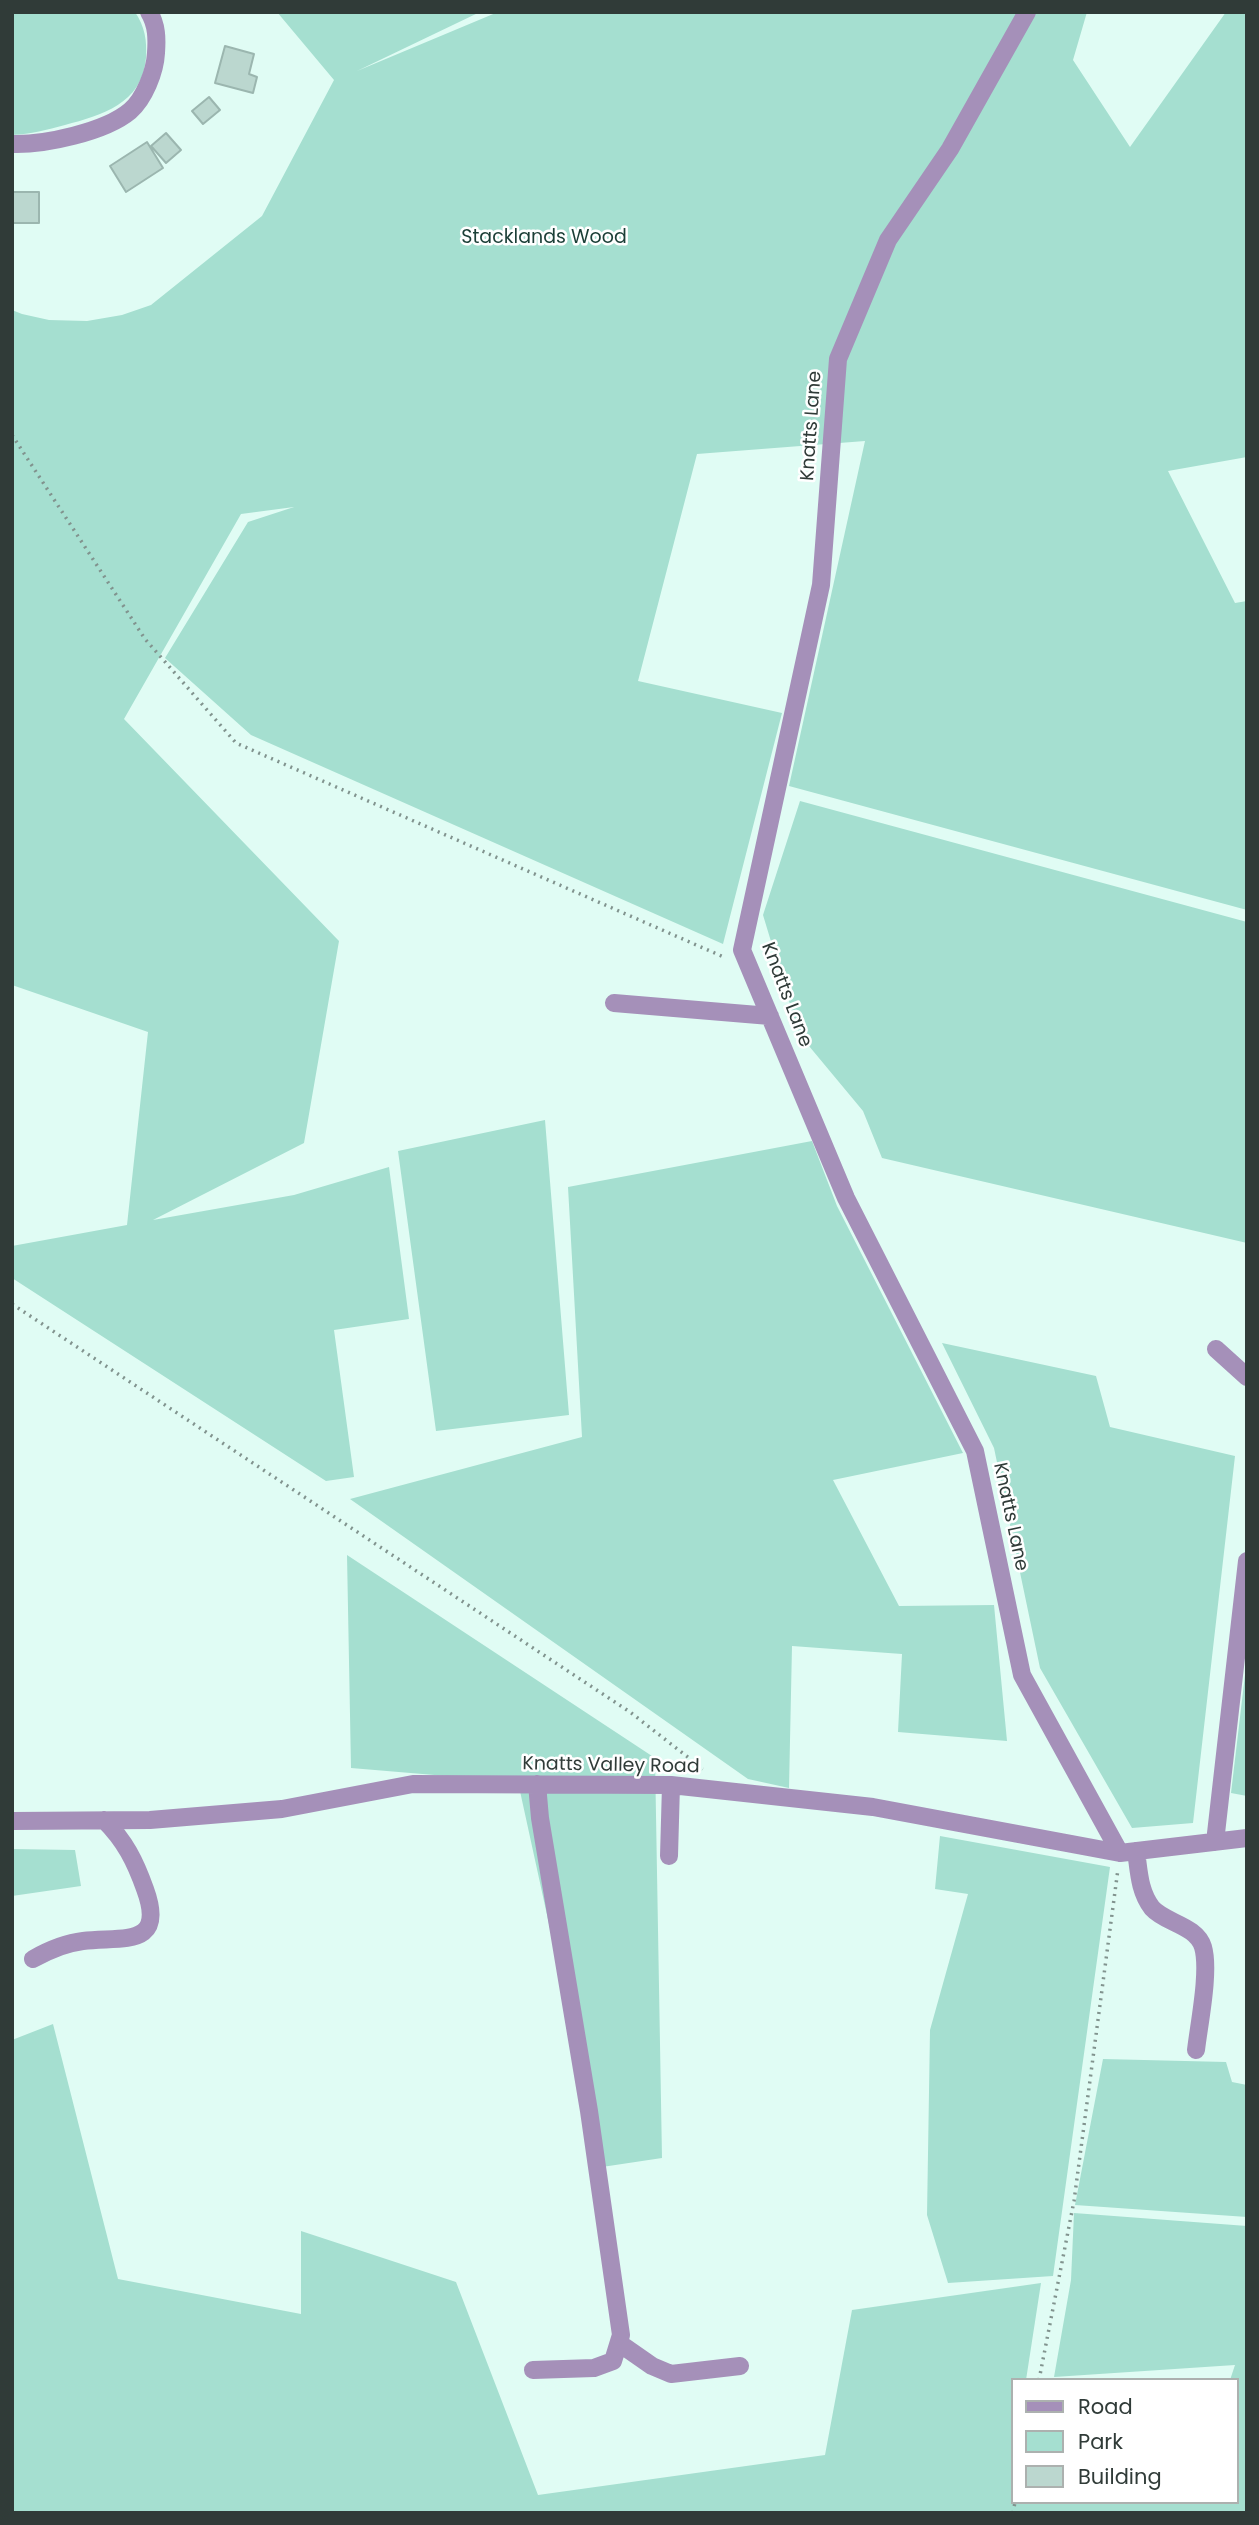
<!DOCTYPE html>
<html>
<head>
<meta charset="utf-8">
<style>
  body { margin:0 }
  #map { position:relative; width:1259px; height:2525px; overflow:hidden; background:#e0fcf4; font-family:Poppins,sans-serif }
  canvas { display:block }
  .frame { position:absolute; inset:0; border:14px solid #303b38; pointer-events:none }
  .legend { position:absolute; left:1011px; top:2378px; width:228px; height:126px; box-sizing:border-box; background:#fff; border:2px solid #acb1af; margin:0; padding:9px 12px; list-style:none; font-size:21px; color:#303b38 }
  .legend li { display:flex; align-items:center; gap:14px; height:35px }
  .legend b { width:35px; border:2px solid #acb1af }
</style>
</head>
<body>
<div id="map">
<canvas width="1259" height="2525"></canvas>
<div class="frame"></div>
<ul class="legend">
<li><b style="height:9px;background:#a590b9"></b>Road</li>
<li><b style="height:19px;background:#a5dfd0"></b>Park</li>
<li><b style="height:19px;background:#bbd7cf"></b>Building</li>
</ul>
</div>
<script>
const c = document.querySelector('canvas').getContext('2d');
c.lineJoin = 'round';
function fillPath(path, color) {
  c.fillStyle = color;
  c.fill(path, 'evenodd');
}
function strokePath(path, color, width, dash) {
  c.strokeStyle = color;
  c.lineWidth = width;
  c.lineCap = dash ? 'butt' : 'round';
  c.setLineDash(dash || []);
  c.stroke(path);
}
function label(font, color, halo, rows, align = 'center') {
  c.font = font + ' Poppins,sans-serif';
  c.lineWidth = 5;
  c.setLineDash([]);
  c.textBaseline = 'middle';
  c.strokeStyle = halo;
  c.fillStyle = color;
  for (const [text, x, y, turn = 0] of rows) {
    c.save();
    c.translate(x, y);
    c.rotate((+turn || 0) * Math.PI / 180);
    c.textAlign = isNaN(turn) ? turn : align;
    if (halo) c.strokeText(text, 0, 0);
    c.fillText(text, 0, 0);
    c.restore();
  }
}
fillPath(new Path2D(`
  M12 12H135C145 27 147 40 146 58 142 104 102 115 65 125 47 130 31 134 12 135Z
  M277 12H480L357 71 498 12H1087L1073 60 1130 147 1226 12H1247V457L1168 471 1235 603 1247 601V910L789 786 865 441 697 454 638 681 782 713 723 944 251 735 165 658 248 522 294 507 241 514 124 719 339 941 304 1143 153 1220 294 1195 389 1167 409 1319 334 1330 354 1477 326 1481 12 1278V1246L127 1225 148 1032 12 985V310L22 314 49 320 87 321 122 315 151 305 262 216 334 80Z
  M800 801 1247 922V1243L882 1158 863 1111 799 1034 763 915Z
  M545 1120 569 1415 436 1431 398 1151Z
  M812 1141 837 1206 963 1453 833 1480 899 1606 994 1605 1007 1741 898 1732 902 1654 792 1646 789 1788 748 1779 350 1499 582 1437 568 1187Z
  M942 1343 1096 1376 1110 1427 1235 1456 1193 1823 1132 1828 1040 1668 994 1448Z
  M347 1555 655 1758 662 2158 602 2167 518 1782 351 1768Z
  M1247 1658V1796L1231 1793Z
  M940 1836 1110 1867 1053 2276 948 2283 927 2215 930 2030 968 1894 935 1889Z
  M12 1849 75 1850 81 1886 12 1896Z
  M53 2024 118 2279 301 2314V2231L456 2282 538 2495 825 2455 852 2310 1041 2283 1026 2380H1012V2502H1236V2380H1230L1235 2365 1054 2377 1071 2280 1074 2213 1247 2226V2513H12V2040Z
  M1103 2059 1226 2062 1232 2082 1247 2085V2217L1075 2205Z`), '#a5dfd0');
const building = new Path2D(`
  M225 46 254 54 249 74 257 77 253 93 215 83Z
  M209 97 220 110 203 124 192 111Z
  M166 133 181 150 166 163 151 146Z
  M147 142 163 168 126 192 110 166Z
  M12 192H39V223H12Z`);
fillPath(building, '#bbd7cf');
strokePath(building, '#9bb6af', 2);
strokePath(new Path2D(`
  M12 435 145 639 236 743 726 958
  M12 1304 630 1712 703 1769
  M1039 2380 1074 2201 1118 1869
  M1013 2513 1015 2502`), '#81938e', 3.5, [2, 5]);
strokePath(new Path2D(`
  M1027 12 950 149 888 240 838 359 821 585 742 950 846 1198 975 1451 1022 1675 1120 1853
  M12 144C44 145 105 132 130 111 144 99 155 72 156 53 157 39 157 25 149 12
  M614 1003 770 1016
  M1216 1349 1247 1377
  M12 1821 150 1820 282 1809 413 1784 671 1785 873 1807 1120 1853 1247 1838
  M1215 1842 1247 1561
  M1136 1851C1139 1871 1139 1891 1152 1908 1165 1923 1196 1925 1203 1947 1210 1971 1199 2024 1196 2050
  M669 1856 671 1785
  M33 1959C49 1950 65 1943 83 1941 121 1936 167 1949 145 1889 135 1861 125 1841 104 1820
  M619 2343 652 2366 671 2374 740 2366
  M533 2370 594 2368 613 2361 621 2335 589 2111 540 1818 537 1784`), '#a590b9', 18);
label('19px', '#1b3f37', '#fff', [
  ["Stacklands Wood",544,238]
]);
label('19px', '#303b38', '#fff', [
  ["Knatts Lane",812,426,-86],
  ["Knatts Lane",786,995,69],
  ["Knatts Lane",1010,1517,78],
  ["Knatts Valley Road",611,1766,1]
]);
</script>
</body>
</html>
